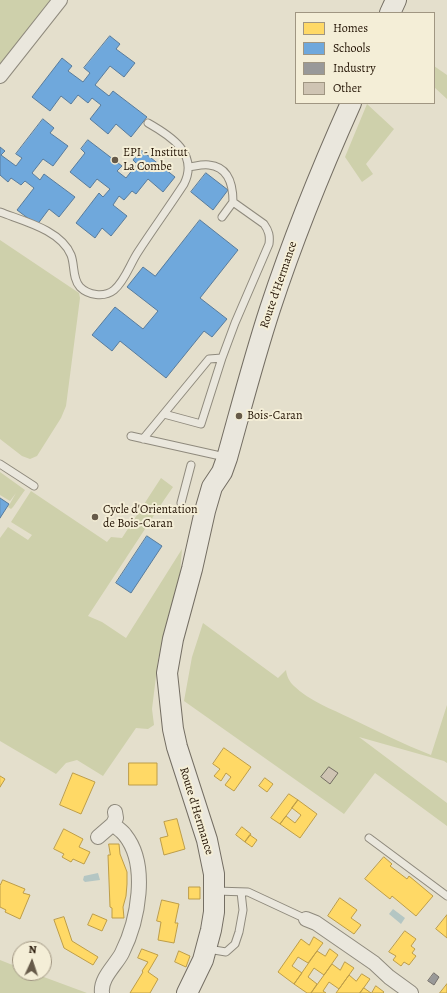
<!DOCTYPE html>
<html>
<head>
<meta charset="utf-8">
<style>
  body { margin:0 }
  #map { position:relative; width:447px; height:993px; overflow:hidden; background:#e4dfcc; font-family:Alegreya,serif }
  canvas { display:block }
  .legend { position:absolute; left:295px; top:12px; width:140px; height:92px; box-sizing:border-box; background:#f4eed7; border:1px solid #a09682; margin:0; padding:5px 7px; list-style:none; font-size:12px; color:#221203 }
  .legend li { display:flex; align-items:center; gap:8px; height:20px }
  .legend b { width:20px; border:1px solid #a09682 }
  .north { position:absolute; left:12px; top:941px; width:40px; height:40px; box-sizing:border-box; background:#f4eed7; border:1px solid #a09682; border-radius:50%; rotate:3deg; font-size:11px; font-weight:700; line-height:16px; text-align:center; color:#221203 }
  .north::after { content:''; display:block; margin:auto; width:14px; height:18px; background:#665a49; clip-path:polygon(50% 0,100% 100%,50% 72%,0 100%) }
</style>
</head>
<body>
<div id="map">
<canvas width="447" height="993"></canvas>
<ul class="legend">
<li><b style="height:11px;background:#ffd966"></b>Homes</li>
<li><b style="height:11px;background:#6fa8dc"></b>Schools</li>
<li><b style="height:11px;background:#999"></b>Industry</li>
<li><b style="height:11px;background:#cfc4b3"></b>Other</li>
</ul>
<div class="north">N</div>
</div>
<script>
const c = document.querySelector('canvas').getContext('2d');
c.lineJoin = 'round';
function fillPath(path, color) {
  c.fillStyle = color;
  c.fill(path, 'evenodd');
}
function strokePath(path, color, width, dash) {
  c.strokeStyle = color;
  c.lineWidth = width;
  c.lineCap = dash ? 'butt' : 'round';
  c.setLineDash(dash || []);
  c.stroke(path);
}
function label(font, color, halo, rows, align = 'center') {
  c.font = font + ' Alegreya,serif';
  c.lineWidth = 4;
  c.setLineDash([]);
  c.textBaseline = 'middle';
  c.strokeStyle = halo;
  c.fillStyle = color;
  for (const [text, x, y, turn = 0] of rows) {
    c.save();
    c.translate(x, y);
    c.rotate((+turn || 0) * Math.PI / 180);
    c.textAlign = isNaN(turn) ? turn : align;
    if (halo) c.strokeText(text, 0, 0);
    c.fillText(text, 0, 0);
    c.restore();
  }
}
fillPath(new Path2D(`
  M0 0H51L0 67Z
  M434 66 447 75V99L434 87Z
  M367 104 394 129 366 164 373 174 362 182 345 157Z
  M0 240 79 293 80 298 66 406 61 418 37 456 30 459 22 456 0 439Z
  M0 472 25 490 13 507 11 509 8 507 16 493 10 501 0 495Z
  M161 478 173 487 164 500 88 616 102 622 126 638 182 549 180 573 168 617 158 660 152 709 154 725 148 729 136 728 103 776 77 760 66 763 56 774 0 741V538L8 527 28 540 32 535 11 522 31 491 107 542 111 537 122 538Z
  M203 623 278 678 286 670C287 677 289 681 294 686 309 701 332 709 350 718 377 731 403 744 431 755L447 705V763L444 761 359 737 447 803V826L375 773 344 814 184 701 192 657Z
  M0 960 20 968V973H33L87 993H0Z`), '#ced0ab');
fillPath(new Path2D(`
  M98 873 100 880 85 882 83 880 84 876Z
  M393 909 405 918 401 924 389 914Z`), '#b4c6c3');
const homes = new Path2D(`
  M224 748 251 767 234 791 225 785 231 777 226 773 221 781 214 776 220 769 213 764Z
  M129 763H157V785H129Z
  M73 773 95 782 81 814 60 805Z
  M0 776 5 779 0 787Z
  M265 778 273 784 267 792 259 786Z
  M289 794 298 800 280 824 271 818Z
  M298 800 317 814 300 838 280 824 286 816 295 823 301 815 292 808Z
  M177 819 185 849 164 855 160 838 168 836 164 822Z
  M242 827 251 834 245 842 236 835Z
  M64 829 83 839 79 847 90 852 84 864 73 859 71 862 62 857 64 854 54 849Z
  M250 835 257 840 252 847 245 842Z
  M109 844H119L120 854 127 872V884L126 896 123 907 124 918H112V908L110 907 108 855H110Z
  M384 857 392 864 390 866 407 879 409 876 433 896 416 916 392 896 390 899 365 879Z
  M3 880 25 889 23 893 30 895 20 919 5 912 6 910 0 907V886Z
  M189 887H200V899H189Z
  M340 898 357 910 351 918 361 925 354 934 328 916Z
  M162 900 179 904 175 923H178L174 943 158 940 161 922 157 921Z
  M93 914 107 920 102 931 88 925Z
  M447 915V938L436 929Z
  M64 917 72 941 98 957 93 965 64 948 54 920Z
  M405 931 416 939 411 946 415 949 412 953 416 956 409 965 404 962 401 966 393 960 396 956 389 952Z
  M314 937 323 943 308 963 298 957 292 966 302 973 294 984 278 972 301 939 309 945Z
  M142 949 158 955 148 972 158 979 150 993H130L143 972 142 971 148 962 138 958Z
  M330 949 338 955 324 975 314 968 308 977 317 984 311 993H307L294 984 317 951 325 956Z
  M179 951 190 956 186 967 175 962Z
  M345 962 354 968 339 989 329 982 323 991 326 993H311L332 964 340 970Z
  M362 974 370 979 360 993H336L349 975 356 981Z
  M447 984V993H440Z
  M376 986 384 992 383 993H372Z
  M364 988 371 993H360Z`);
fillPath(homes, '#ffd966');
strokePath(homes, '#bd9d48', 1);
const schools = new Path2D(`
  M110 36 120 44 116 49 135 63 124 77 110 66 95 85 109 96 113 91 147 117 131 137 116 124 108 134 90 119 101 105 92 98 88 103 78 95 71 104 61 96 50 111 32 97 62 58 72 66 68 71 83 82 90 73 84 68Z
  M43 119 54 128 50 133 68 146 53 166 43 159 32 173 40 180 44 174 75 197 59 217 49 209 37 225 17 210 34 188 25 181 21 185 11 178 8 182 0 175V147L5 151 1 155 16 166 22 158 16 154Z
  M88 140 122 166 117 171 126 178 137 164 133 160 141 150 175 177 163 192 148 179 136 194 132 191 124 200 119 196 113 205 127 216 111 236 102 228 95 238 76 223 99 193 103 197 110 189 97 179 90 188 70 172 85 153 81 149Z
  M206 173 228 190 213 210 191 192Z
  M200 220 238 250 200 298 227 319 212 337 204 331 166 378 120 341 112 351 92 335 115 307 143 329 158 311 127 287 143 267 155 276Z
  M0 498 9 504 0 518Z
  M147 536 162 546 131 593 116 583Z`);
fillPath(schools, '#6fa8dc');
strokePath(schools, '#587b9b', 1);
const industry = new Path2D(`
  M434 973 439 977 434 985 428 981Z`);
fillPath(industry, '#999');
strokePath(industry, '#75706c', 1);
const building = new Path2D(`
  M329 767 338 773 330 784 321 777Z`);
fillPath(building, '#cfc4b3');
strokePath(building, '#746e63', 1);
const service = new Path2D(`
  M189 167C196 166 203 164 209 165 229 167 233 186 233 202
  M0 212C23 221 61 230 71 255 75 265 72 278 80 287 88 295 104 298 114 290 125 281 130 264 138 252 153 229 169 207 184 184 199 154 171 136 148 123
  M222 217 233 202 264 224C269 231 270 236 269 244L235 323 222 358
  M131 436 225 457
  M143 439 209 359 222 358 201 424 164 414
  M0 464 34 486
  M181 503 191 465
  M369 838 447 896
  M215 891 248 892 306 919
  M208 949 226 952 235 944 239 932 243 910 241 892`);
const minor = new Path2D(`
  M0 76 60 0
  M113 824 116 818 115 812
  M98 837 113 824C117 828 122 831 125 835 149 865 138 921 122 953 116 965 100 978 102 993
  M306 919 316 923 374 963 389 977 411 993`);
const secondary = new Path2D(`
  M390 13 396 0
  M187 993 203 960 211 930 214 912V874L207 840 177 747 173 729 167 673 173 639 192 569 205 511 212 487 222 472 227 458C241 408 254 358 270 309 293 239 321 170 351 103`);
strokePath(service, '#8f8a7d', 9);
strokePath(minor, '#8f8a7d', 16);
strokePath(secondary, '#746e63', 22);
strokePath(service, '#eae7dd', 7);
strokePath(minor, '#eae7dd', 14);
strokePath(secondary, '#eae7dd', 20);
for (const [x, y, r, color] of [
  [115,160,4,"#665a49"],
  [239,416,4,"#665a49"],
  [95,517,4,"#665a49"]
]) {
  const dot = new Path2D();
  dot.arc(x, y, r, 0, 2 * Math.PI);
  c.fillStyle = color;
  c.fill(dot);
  strokePath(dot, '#f4eed7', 1.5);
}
label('12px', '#221203', '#f4eed7', [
  ["EPI - Institut",123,153],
  ["La Combe",123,167],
  ["Bois-Caran",247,416],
  ["Cycle d'Orientation",103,510],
  ["de Bois-Caran",103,524]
], 'left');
label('12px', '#221203', '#f4eed7', [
  ["Route d'Hermance",279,285,-71],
  ["Route d'Hermance",196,811,73]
]);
</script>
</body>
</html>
